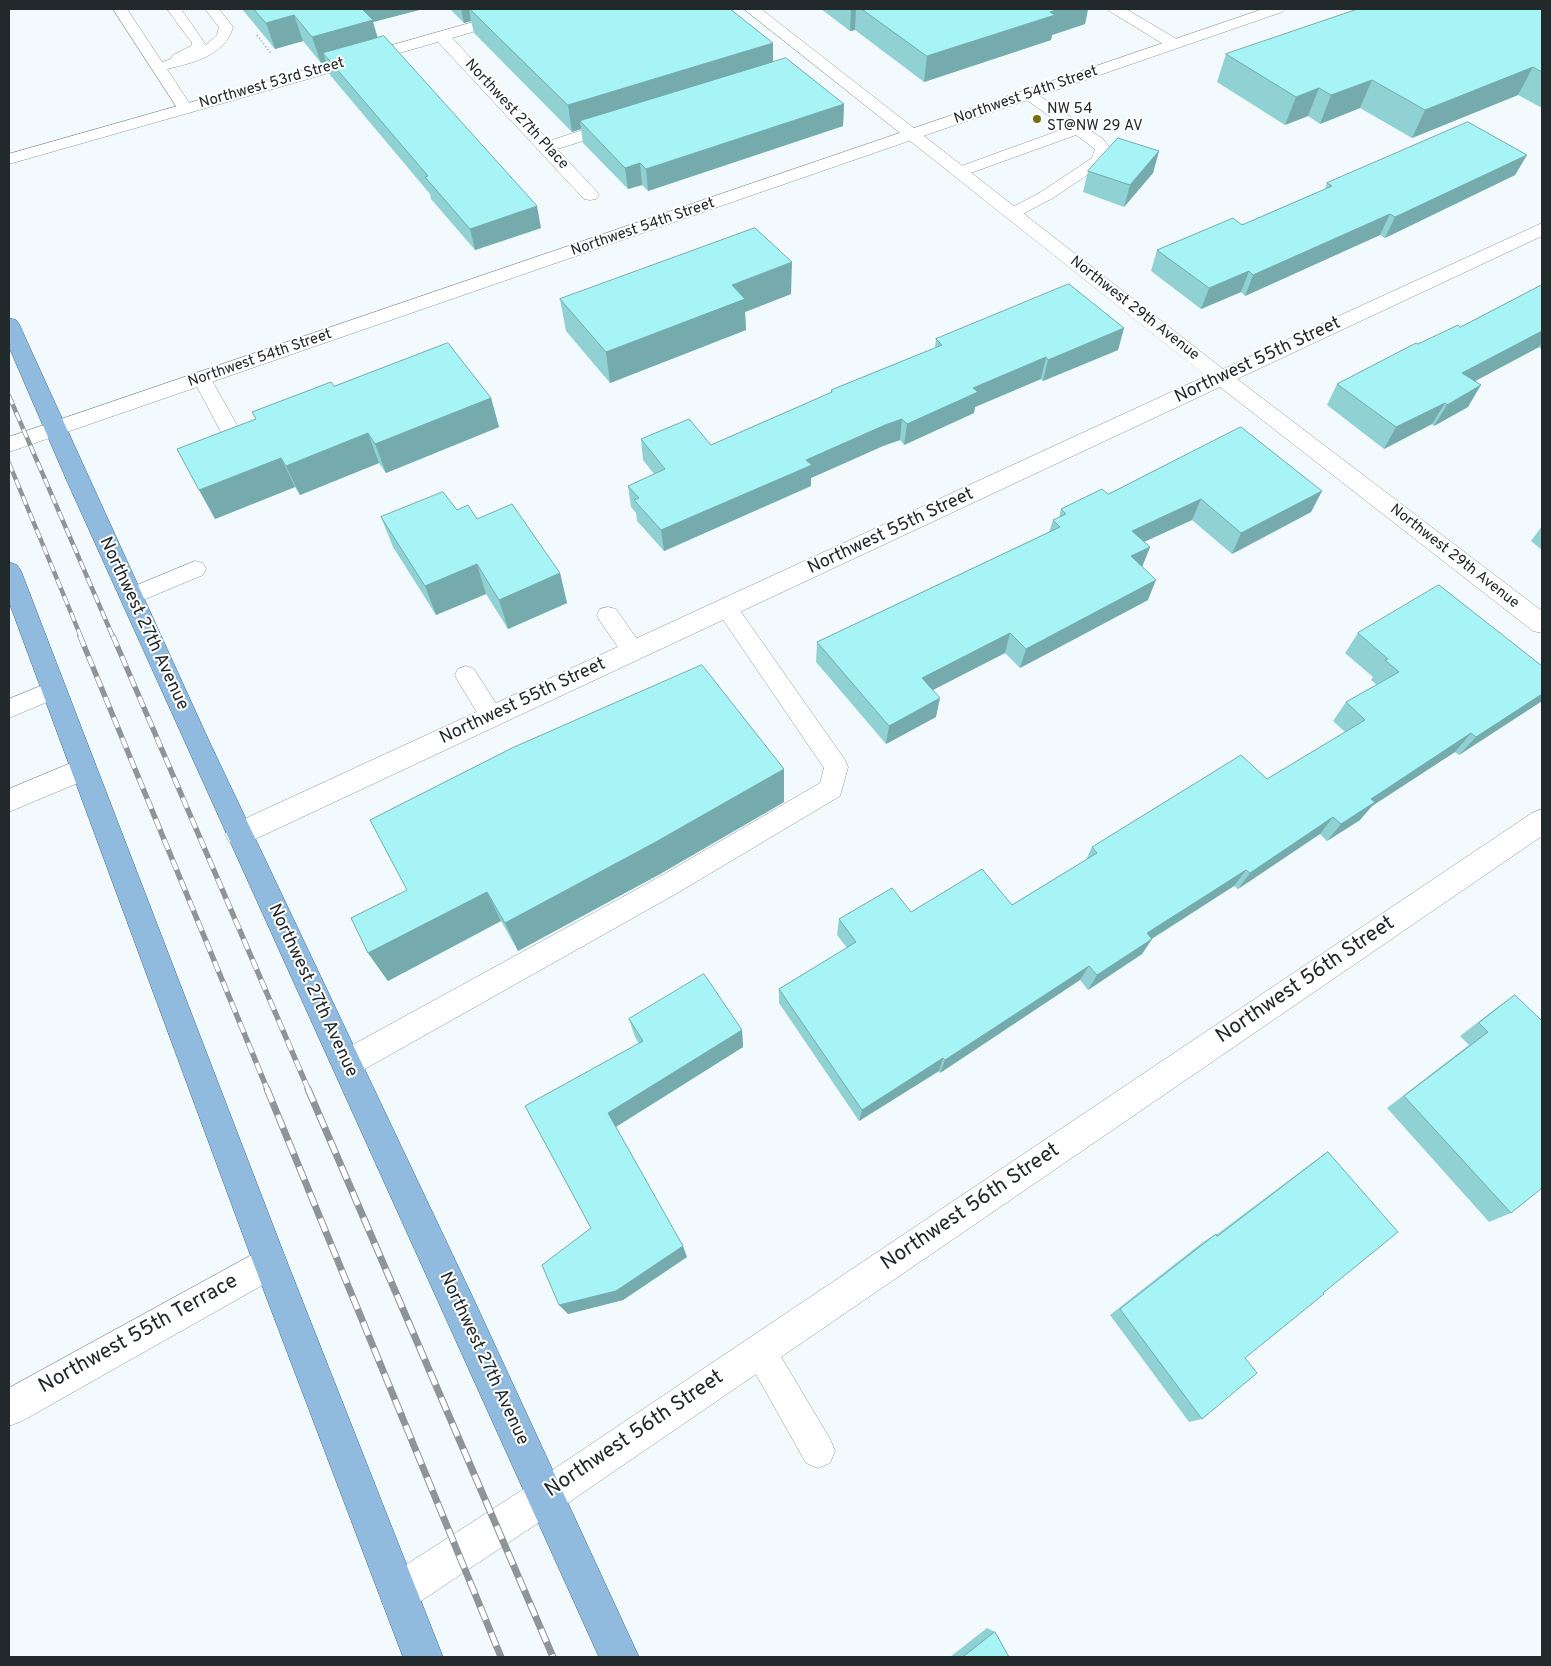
<!DOCTYPE html>
<html>
<head>
<meta charset="utf-8">
<style>
  body { margin:0 }
  #map { position:relative; width:1551px; height:1666px; overflow:hidden; background:#f3fafd; font-family:Overpass,sans-serif }
  canvas { display:block }
  .frame { position:absolute; inset:0; border:10px solid #22292b; pointer-events:none }
</style>
</head>
<body>
<div id="map">
<canvas width="1551" height="1666"></canvas>
<div class="frame"></div>
</div>
<script>
const c = document.querySelector('canvas').getContext('2d');
c.lineJoin = 'round';
function strokePath(path, color, width, dash) {
  c.strokeStyle = color;
  c.lineWidth = width;
  c.lineCap = dash ? 'butt' : 'round';
  c.setLineDash(dash || []);
  c.stroke(path);
}
function fillPath(path, color) {
  c.fillStyle = color;
  c.fill(path, 'evenodd');
}
function label(font, color, halo, rows, align = 'center') {
  c.font = font + ' Overpass,sans-serif';
  c.lineWidth = 4;
  c.setLineDash([]);
  c.textBaseline = 'middle';
  c.strokeStyle = halo;
  c.fillStyle = color;
  for (const [text, x, y, turn = 0] of rows) {
    c.save();
    c.translate(x, y);
    c.rotate((+turn || 0) * Math.PI / 180);
    c.textAlign = isNaN(turn) ? turn : align;
    if (halo) c.strokeText(text, 0, 0);
    c.fillText(text, 0, 0);
    c.restore();
  }
}
const lane = new Path2D(`
  M113 9H127L162 62 171 59 173 55 191 46 192 43 167 9H181L206 45 217 35 219 27 205 9H219L233 27C225 56 192 63 167 69L193 109 190 112H180Z
  M1029 90 1034 92 1103 139 1111 149 1105 163 1053 198 1013 219 1007 218 1005 214 1007 210 1041 192 1092 158 1095 149 1076 135 965 175H953L951 172 953 169 1066 128 1024 98 1021 95 1024 92Z
  M202 373 209 375 211 379 242 434 239 439 232 441 225 439 222 434 193 379 195 375Z
  M195 561 203 563 206 569 203 575 131 605 123 603 120 597 123 591Z
  M726 600 734 602 845 760 848 767 840 796 679 892 356 1074 346 1078 336 1074 332 1064 336 1054 661 876 820 783 824 768 715 608 718 602Z
  M608 607 616 609 641 645 644 651 641 657 633 660 625 657 600 621 597 615 600 609Z
  M466 666 474 669 500 710 504 717 500 724 492 726 484 724 458 681 455 675 458 669Z
  M53 681 61 684 65 690 61 696 9 718V699Z
  M760 1335 771 1340 830 1439 835 1451 830 1463 818 1468 806 1463 749 1362 744 1351 749 1340Z`);
const street = new Path2D(`
  M519 9H543L540 12 452 38 549 141 610 121H622L625 125 622 129 557 149 596 191 599 195 596 199 590 200 584 199 438 42 9 164V154Z
  M744 9H761L1223 369 1542 223V236L1237 379 1542 611V633L1533 631 1220 387 249 842 239 846 229 842 225 834 229 826 1206 376Z
  M1108 9H1126L1180 41 1182 44 1180 47H1168L1111 12Z
  M83 758 92 761 96 769 92 777 9 812V789Z
  M1542 809V836L559 1509 412 1607 398 1612 384 1607 379 1593 384 1579 533 1483 1532 813Z
  M270 1245 282 1250 287 1262 282 1274 22 1421 9 1426V1388Z`);
const secondary = new Path2D(`
  M1263 9H1285L1282 12 9 452V437Z`);
const primary = new Path2D(`
  M9 318 16 320 19 324 209 741 474 1300 639 1657H599L67 481 9 347Z
  M9 562 17 565 21 571 287 1262 443 1657H403L253 1262 9 602Z`);
strokePath(lane, '#899aa0', 1);
strokePath(street, '#899aa0', 1);
strokePath(secondary, '#899aa0', 1);
strokePath(primary, '#396b91', 1);
strokePath(new Path2D(`
  M257 35 271 54`), '#a2a9ac', 2, [1, 2.5]);
fillPath(lane, '#fff');
fillPath(street, '#fff');
fillPath(secondary, '#fff');
fillPath(primary, '#90bbde');
const railFar2 = new Path2D(`
  M9 396 113 637
  M9 463 81 637`);
const railFar1 = new Path2D(`
  M80 636 268 1091
  M113 636 309 1091`);
const rail = new Path2D(`
  M267 1089 501 1657
  M308 1089 553 1657`);
strokePath(railFar2, '#8e9598', 4.5);
strokePath(railFar1, '#8e9598', 5.5);
strokePath(rail, '#8e9598', 7);
strokePath(railFar2, '#fff', 3, [9]);
strokePath(railFar1, '#fff', 4, [11]);
strokePath(rail, '#fff', 5, [14]);
fillPath(new Path2D(`
  M242 9H423L373 22 378 38 541 228 475 250 431 199 430 194 330 75 326 62 321 63 303 41 275 49Z
  M450 9H730L773 62 844 104 843 126 648 191 642 185 628 189 583 143 581 129 572 132 474 33 471 21 464 23Z
  M821 9H1088L1085 24 1052 35 1051 40 924 82 855 30 850 31Z
  M1542 9V108L1518 95 1412 138 1360 108 1320 124 1308 116 1285 125 1217 82 1226 54Z
  M1159 151 1153 173 1124 207 1083 192 1088 171Z
  M1527 155 1515 175 1385 238 1380 235 1245 296 1241 292 1201 309 1151 271 1157 250 1242 225 1325 189 1327 183Z
  M1542 285V350L1539 347 1475 381 1468 407 1434 426 1432 424 1384 449 1327 405 1337 384 1418 344 1460 327Z
  M791 294 745 312 746 330 610 383 566 331 560 299Z
  M1124 328 1118 350 1043 381 1041 379 975 407 974 413 904 445 900 440 883 446 811 478V486L664 551 637 521 636 513 631 507 628 486 654 474 643 460 641 439 711 445 831 393V390L935 348 936 339Z
  M334 386 491 398 499 427 386 473 379 463 300 495 295 487 215 519 256 419 252 412Z
  M1322 491 1311 512 1232 554 1192 520 1144 542 1150 547 1142 567 1148 600 1020 668 1005 653 933 690 936 717 886 744 816 662 817 642 1049 532 1053 520 1059 518 1061 509 1108 494Z
  M457 510 477 519 560 573 567 603 508 629 486 594 436 615 393 547 381 517Z
  M1542 526V550L1531 541Z
  M1358 633 1542 666V701L1459 755 1455 752 1372 806 1360 820 1327 841 1320 834 1238 889 1234 886 1152 939 1142 954 1088 990 1080 980 940 1073 939 1071 859 1121 779 1003V989L847 948 837 935 839 919 911 912 1012 905 1086 860 1092 847 1267 779 1345 732 1333 721 1346 702 1377 685 1371 680 1373 677 1345 653Z
  M784 802 660 874 518 951 501 921 388 981 368 953 351 918Z
  M1515 995 1511 1213 1489 1222 1387 1108 1469 1045 1460 1036 1495 1009Z
  M629 1019 742 1030 743 1047 616 1127 687 1257 623 1300 568 1314 591 1228 525 1106 639 1044 635 1037Z
  M1328 1152 1323 1293 1245 1358 1202 1419 1189 1422 1110 1315 1203 1242 1216 1234V1235L1312 1163Z
  M987 1628 995 1632 1009 1657H950Z`), '#90d2d4');
fillPath(new Path2D(`
  M356 9H423L373 22 380 47 323 53 326 62 321 63 312 37Z
  M461 9H469L471 21 464 23Z
  M851 9H856L855 30 850 31Z
  M1059 9H1088L1085 24 1052 35 1051 40 924 82 927 56Z
  M294 15 303 41 275 49 266 23Z
  M773 43V70L580 121 581 129 572 132 568 105Z
  M1533 67 1518 95 1412 138 1425 110Z
  M1372 80 1360 108 1320 124 1331 95Z
  M1319 88 1308 116 1285 125 1296 97Z
  M844 104 843 126 648 191 646 169Z
  M1159 151 1153 173 1124 207 1130 185Z
  M1527 155 1515 175 1385 238 1395 217Z
  M640 163 642 185 628 189 625 168Z
  M537 206 541 228 475 250 470 229Z
  M1390 214 1380 235 1245 296 1253 275Z
  M792 262 791 294 745 312 746 330 610 383 606 352 732 285Z
  M1249 271 1241 292 1201 309 1209 288Z
  M1124 328 1118 350 1043 381 1048 360Z
  M1542 331V342L1539 347 1449 395 1462 373Z
  M1046 357 1041 379 975 407 974 413 904 445 907 424 973 388Z
  M1481 385 1468 407 1434 426 1447 405Z
  M491 398 499 427 386 473 375 444Z
  M1445 403 1432 424 1384 449 1396 427Z
  M902 419 900 440 883 446 811 478V486L664 551 661 530 806 460 885 425Z
  M368 433 379 463 300 495 286 466Z
  M281 458 295 487 215 519 199 490Z
  M1322 491 1311 512 1232 554 1241 533Z
  M1201 499 1192 520 1124 551 1132 531Z
  M1150 547 1142 567 1131 556Z
  M477 564 486 594 436 615 425 586Z
  M560 573 567 603 508 629 499 600Z
  M1156 580 1148 600 1020 668 1026 649Z
  M1010 633 1005 653 919 697 922 678Z
  M1542 694V701L1459 755 1476 737Z
  M940 698 936 717 886 744 889 726Z
  M1471 733 1455 752 1372 806 1360 820 1327 841 1341 824 1371 799Z
  M784 769V802L660 874 518 951 505 923Z
  M1333 817 1320 834 1238 889 1250 873Z
  M1246 870 1234 886 1137 948 1147 933Z
  M487 892 501 921 388 981 368 953Z
  M1152 939 1142 954 1088 990 1097 975Z
  M1089 966 1080 980 940 1073 945 1060Z
  M742 1030 743 1047 614 1128 608 1113Z
  M943 1058 939 1071 859 1121 862 1110Z
  M683 1246 687 1257 623 1300 568 1314 559 1305Z`), '#75abac');
const building = new Path2D(`
  M254 9H362L373 20 312 37 294 15 266 23Z
  M470 9H730L773 43 568 105Z
  M862 9H1059L1050 12 1055 15 927 56Z
  M1358 9H1542V72L1533 67 1425 110 1372 80 1331 95 1319 88 1296 97 1226 54Z
  M384 36 537 206 470 229 425 177 428 176 323 53Z
  M786 58 844 104 646 169 640 163 625 168 580 121Z
  M1468 122 1527 155 1395 217 1390 214 1253 275 1249 271 1209 288 1157 250 1233 218 1242 225 1332 186 1327 183Z
  M1118 138 1159 151 1130 185 1088 171Z
  M755 228 792 262 732 285 745 299 606 352 560 299Z
  M1069 284 1124 328 1048 360 1046 357 973 388 978 392 907 424 902 419 885 425 806 460 812 465 661 530 634 500 639 498 628 486 665 469 641 439 689 419 711 445 832 392 831 390 942 345 936 339Z
  M1542 285V331L1462 373 1481 385 1447 405 1445 403 1396 427 1337 384 1416 343 1418 344 1458 325 1460 327Z
  M448 343 491 398 375 444 368 433 286 466 281 458 199 490 177 449 256 419 252 412 331 382 334 386Z
  M1241 427 1322 491 1241 533 1201 499 1132 531 1150 547 1131 556 1156 580 1026 649 1010 633 922 678 940 698 889 726 817 642 1060 527 1053 520 1066 514 1061 509 1102 489 1108 494Z
  M443 492 457 510 468 505 477 519 512 504 560 573 499 600 477 564 425 586 381 517Z
  M1439 585 1542 666V694L1476 737 1471 733 1371 799 1375 802 1341 824 1333 817 1250 873 1246 870 1147 933 1152 939 1097 975 1089 966 945 1060 943 1058 862 1110 779 989 856 942 839 919 892 888 911 912 982 869 1012 905 1097 853 1092 847 1241 755 1267 779 1365 720 1346 702 1399 672 1385 660 1388 659 1358 633Z
  M702 665 784 769 654 843 505 923 487 892 368 953 351 918 407 890 370 820 512 748Z
  M704 974 742 1030 608 1113 683 1246 616 1291 559 1305 542 1265 591 1228 525 1106 643 1041 629 1019Z
  M1515 995 1542 1021V1188L1511 1213 1404 1096 1488 1032 1479 1023Z
  M1328 1152 1398 1232 1323 1293 1324 1294 1245 1358 1257 1373 1202 1419 1120 1309 1216 1234 1217 1236Z
  M995 1632 1009 1657H963Z`);
fillPath(building, '#a7f4f6');
strokePath(building, '#75abac', 1);
for (const [x, y, r, color] of [
  [1037,119,5,"#776f0d"]
]) {
  const dot = new Path2D();
  dot.arc(x, y, r, 0, 2 * Math.PI);
  c.fillStyle = color;
  c.fill(dot);
  strokePath(dot, '#fff', 2);
}
label('15px', '#22292b', '#fff', [
  ["Northwest 53rd Street",272,84,-16],
  ["Northwest 54th Street",1026,96,-19],
  ["Northwest 27th Place",516,115,47],
  ["Northwest 54th Street",643,228,-19],
  ["Northwest 29th Avenue",1134,309,38],
  ["Northwest 54th Street",260,359,-19],
  ["Northwest 29th Avenue",1454,557,38]
]);
label('15px', '#22292b', '#fff', [
  ["NW 54",1047,110],
  ["ST@NW 29 AV",1047,127]
], 'left');
label('18px', '#22292b', '#fff', [
  ["Northwest 55th Street",1258,361,-25],
  ["Northwest 55th Street",891,532,-25],
  ["Northwest 27th Avenue",143,624,65],
  ["Northwest 55th Street",523,702,-25],
  ["Northwest 27th Avenue",312,991,65],
  ["Northwest 27th Avenue",483,1359,65]
]);
label('21px', '#22292b', '#fff', [
  ["Northwest 56th Street",1306,981,-34],
  ["Northwest 56th Street",971,1208,-34],
  ["Northwest 55th Terrace",139,1335,-29],
  ["Northwest 56th Street",635,1435,-34]
]);
</script>
</body>
</html>
